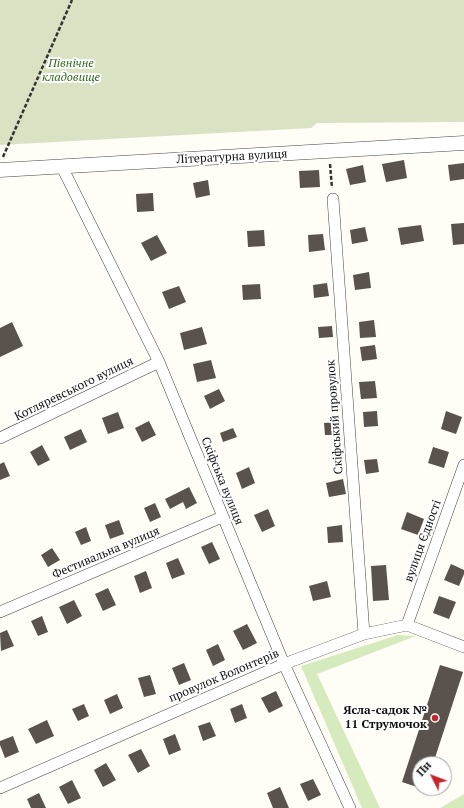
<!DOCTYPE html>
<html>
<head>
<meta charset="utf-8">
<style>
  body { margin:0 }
  #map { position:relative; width:464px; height:808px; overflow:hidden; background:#fffdf5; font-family:"PT Serif",serif }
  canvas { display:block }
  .north { position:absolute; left:412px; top:756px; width:40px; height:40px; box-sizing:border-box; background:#fff; border:1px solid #a0a0a0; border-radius:50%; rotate:312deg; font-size:11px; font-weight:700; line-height:16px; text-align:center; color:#111 }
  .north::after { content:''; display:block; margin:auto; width:14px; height:18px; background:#c4262e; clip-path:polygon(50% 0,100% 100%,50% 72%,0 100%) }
</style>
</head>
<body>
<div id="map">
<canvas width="464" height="808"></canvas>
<div class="north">Пн</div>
</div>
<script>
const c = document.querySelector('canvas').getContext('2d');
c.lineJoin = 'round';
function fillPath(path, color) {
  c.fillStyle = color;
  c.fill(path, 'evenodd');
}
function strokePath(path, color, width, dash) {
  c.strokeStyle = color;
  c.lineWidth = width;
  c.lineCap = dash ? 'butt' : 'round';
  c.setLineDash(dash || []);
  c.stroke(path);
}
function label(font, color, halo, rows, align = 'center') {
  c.font = font + ' "PT Serif",serif';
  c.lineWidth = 4;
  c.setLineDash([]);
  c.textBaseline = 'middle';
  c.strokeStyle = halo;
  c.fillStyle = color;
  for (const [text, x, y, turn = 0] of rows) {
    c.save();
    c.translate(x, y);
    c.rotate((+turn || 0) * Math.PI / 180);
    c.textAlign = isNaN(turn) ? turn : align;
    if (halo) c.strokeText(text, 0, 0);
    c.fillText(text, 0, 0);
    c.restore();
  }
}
fillPath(new Path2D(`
  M398 635 416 636 317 674 380 808H362L301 666Z
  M464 794V808H440Z`), '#d5ebbd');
fillPath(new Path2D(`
  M0 0H464V122L317 123 311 128 0 145Z`), '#d9e3c4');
fillPath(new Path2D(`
  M404 160 407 178 386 182 382 164Z
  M464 163V179L450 181 448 165Z
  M363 165 366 182 350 185 346 169Z
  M319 170 320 187 300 188 299 171Z
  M208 180 210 195 196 198 193 183Z
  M153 193 154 211 137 212 136 194Z
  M464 223V244L453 245 451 224Z
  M421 225 424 241 401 245 398 228Z
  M365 227 368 241 352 244 350 230Z
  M264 230 265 246 248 247 247 231Z
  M323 234 325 250 309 252 308 235Z
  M157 235 167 253 151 261 141 243Z
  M369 272 371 288 355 290 353 275Z
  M327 283 329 296 314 298 313 285Z
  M260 284 261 299 243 300 242 285Z
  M179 286 186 302 169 309 162 292Z
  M374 320 376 337 360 338 359 322Z
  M12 322 23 346 0 357V328Z
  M332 326 333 337 319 338 318 327Z
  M202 327 207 344 184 350 180 333Z
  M375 345 377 359 362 361 360 347Z
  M211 360 216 378 197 382 193 364Z
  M375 381 377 398 361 399 359 382Z
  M219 389 225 401 210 409 204 396Z
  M377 411 378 426 364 427 363 412Z
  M446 411 462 417 456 434 441 429Z
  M118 412 124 428 108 434 102 418Z
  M149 421 156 435 142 442 135 428Z
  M336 422V435H325L324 423Z
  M233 428 237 437 223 442 220 433Z
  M81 429 87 442 70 450 64 437Z
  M42 445 50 460 38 466 30 452Z
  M433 447 449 452 444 468 428 463Z
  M377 459 379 472 366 474 364 460Z
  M4 462 10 476 0 480V464Z
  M249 467 255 483 242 489 236 473Z
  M343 479 346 494 329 497 326 483Z
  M189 487 197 503 186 509 183 502 170 509 165 499Z
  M155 503 161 517 150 522 144 508Z
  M268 509 275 526 262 532 254 515Z
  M407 512 424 519 418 535 401 529Z
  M119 520 124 534 110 539 105 525Z
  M342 525 343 542 328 543 327 527Z
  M86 527 91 541 81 545 75 532Z
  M212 542 220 559 209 564 201 547Z
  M52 548 60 560 48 567 41 555Z
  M178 558 185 574 172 579 166 563Z
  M451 564 464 570V574L459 586 444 580Z
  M386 565 389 600 373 601 371 566Z
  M146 571 152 588 140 593 134 576Z
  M327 581 331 597 313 601 309 586Z
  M108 588 116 605 103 611 95 594Z
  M439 596 456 602 449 619 433 613Z
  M74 600 82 616 67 624 59 607Z
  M42 616 48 632 38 636 31 621Z
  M247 624 257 643 243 650 233 631Z
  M7 630 14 646 1 651 0 633Z
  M218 644 225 660 213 666 206 650Z
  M184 663 191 680 179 685 172 668Z
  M440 665 463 672 433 764H420V788L402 782Z
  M150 675 156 694 144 697 138 678Z
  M276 691 283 706 269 713 261 698Z
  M117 694 123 708 110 714 104 700Z
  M84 704 89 716 78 721 72 709Z
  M242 704 247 718 235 723 230 709Z
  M47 720 54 736 36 744 28 729Z
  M210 722 216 736 203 741 198 726Z
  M175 734 181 750 169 755 163 739Z
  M13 736 19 752 5 758 0 745V741Z
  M141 749 150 766 138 773 128 755Z
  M106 763 116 780 103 787 94 770Z
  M313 779 321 795 308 801 300 784Z
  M72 780 81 798 68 804 59 787Z
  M280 787 289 808H273L267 793Z
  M39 793 46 808H31L27 799Z`), '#5a524d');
const minor = new Path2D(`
  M62 167 159 362 284 664 350 808
  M333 199 364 634
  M0 438 159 362
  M0 612 222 517
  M407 625 464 465
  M0 788 284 664 364 634 407 625 464 647`);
const tertiary = new Path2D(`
  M0 170 464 143`);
strokePath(minor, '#444', 12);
strokePath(tertiary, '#444', 15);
strokePath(new Path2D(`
  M3 157 72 0
  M330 164 332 188`), '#333', 2.5, [4, 2]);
strokePath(minor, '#fff', 11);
strokePath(tertiary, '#fff', 14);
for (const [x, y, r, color] of [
  [435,718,4,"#c4262e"]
]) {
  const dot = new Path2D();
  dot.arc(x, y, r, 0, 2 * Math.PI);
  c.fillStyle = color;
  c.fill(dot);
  strokePath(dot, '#fff', 1.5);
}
label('italic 12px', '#2f6b1f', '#fff', [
  ["Північне",71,64],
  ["кладовище",71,78]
]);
label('12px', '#111', '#fff', [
  ["Літературна вулиця",232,157,-3],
  ["Котляревського вулиця",74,389,-26],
  ["Скіфський провулок",335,417,-94],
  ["Скіфська вулиця",222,481,68],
  ["вулиця Єдності",423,541,-70],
  ["Фестивальна вулиця",106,553,-23],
  ["провулок Волонтерів",224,676,-23]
]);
label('bold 12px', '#111', '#fff', [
  ["Ясла-садок №",427,711],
  ["11 Струмочок",427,725]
], 'right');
</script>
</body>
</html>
